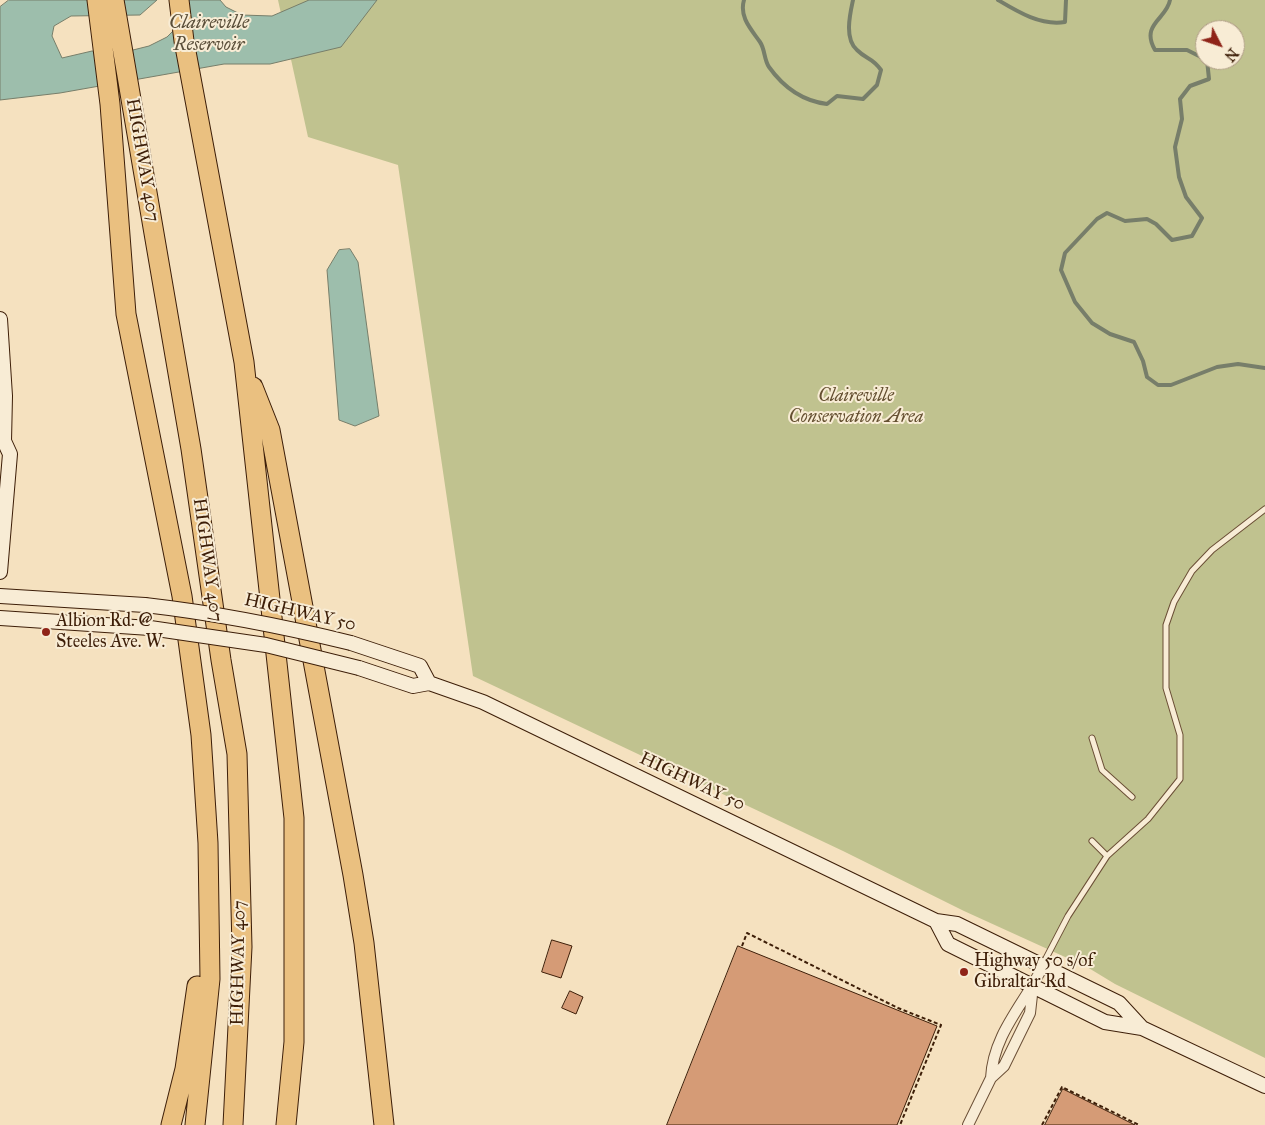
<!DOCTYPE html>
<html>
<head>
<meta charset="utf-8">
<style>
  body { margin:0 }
  #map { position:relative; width:1265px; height:1125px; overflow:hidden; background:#f5e1bf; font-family:"IM FELL Great Primer",serif }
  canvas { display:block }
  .north { position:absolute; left:1195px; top:20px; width:50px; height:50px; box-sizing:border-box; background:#f8ecd5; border:1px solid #ad9a83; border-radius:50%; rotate:131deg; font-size:14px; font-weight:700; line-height:20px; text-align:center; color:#3d1e08 }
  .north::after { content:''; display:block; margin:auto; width:18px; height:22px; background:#8f2418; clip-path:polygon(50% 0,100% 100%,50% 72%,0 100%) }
</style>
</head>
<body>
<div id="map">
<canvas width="1265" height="1125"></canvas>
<div class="north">N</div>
</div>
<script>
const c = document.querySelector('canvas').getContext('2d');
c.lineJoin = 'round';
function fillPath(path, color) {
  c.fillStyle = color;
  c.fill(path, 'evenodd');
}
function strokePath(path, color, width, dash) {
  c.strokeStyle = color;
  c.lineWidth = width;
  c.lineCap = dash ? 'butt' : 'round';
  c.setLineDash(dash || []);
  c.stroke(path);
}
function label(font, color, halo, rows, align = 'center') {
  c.font = font + ' "IM FELL Great Primer",serif';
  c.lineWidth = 4;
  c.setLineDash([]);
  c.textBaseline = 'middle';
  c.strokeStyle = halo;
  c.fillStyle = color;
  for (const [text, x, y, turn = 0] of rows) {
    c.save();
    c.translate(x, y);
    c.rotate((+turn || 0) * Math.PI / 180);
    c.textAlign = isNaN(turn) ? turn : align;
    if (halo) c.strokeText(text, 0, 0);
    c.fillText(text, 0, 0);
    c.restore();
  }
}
fillPath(new Path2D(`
  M278 0H1265V1058L1115 984 1087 967 964 911 843 851 473 676 398 165 308 137ZM1205 30H1235V60H1205Z`), '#c0c28f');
const water = new Path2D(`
  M9 0H157L140 15 71 16 54 26 52 36 62 58 92 51 117 54 149 46 167 37 178 26 180 0H220L226 7 242 15 272 16 309 0H377L341 47 270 64H224L60 93 0 100V7Z
  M350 249 358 262 379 416 355 426 339 420 327 270 339 250Z`);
fillPath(water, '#9dbeac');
strokePath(water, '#777e6a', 1);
strokePath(new Path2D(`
  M744 0C739 17 751 29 760 42 765 49 764 60 769 67 784 88 803 101 827 104L837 96 863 99 877 85 881 70C872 57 867 60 857 50 844 39 850 14 853 0
  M998 0C1018 12 1041 26 1065 22L1066 0
  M1170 0C1167 19 1140 24 1155 50H1187L1205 59
  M1207 60 1209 79 1190 86 1180 99 1182 119 1175 147 1179 177 1186 197 1202 218 1192 236 1172 240 1156 224 1147 219 1125 221 1107 213 1097 219 1065 253 1061 270 1075 302 1092 323 1110 334 1134 342 1143 361 1147 377 1158 385H1171L1217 367 1238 364 1265 368`), '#777e6a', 4);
const building = new Path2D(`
  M552 940 572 946 561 978 542 972Z
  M738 946 937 1026 897 1125H667Z
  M570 991 583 997 576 1014 562 1008Z
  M1063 1089 1135 1125H1045Z`);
fillPath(building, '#d59b76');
strokePath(building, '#3d1e08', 1);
const lane = new Path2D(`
  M1092 738 1102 770 1132 797
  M1092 841 1107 856
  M1043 964 1068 916 1107 856 1148 819 1180 779V735L1166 688V625L1174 602 1192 571 1212 550 1265 509`);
const street = new Path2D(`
  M991 1078C993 1034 1025 1003 1043 966
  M968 1125 991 1078 1004 1066 1030 1013 1033 986`);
const secondary = new Path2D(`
  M0 319 5 396 4 441 10 454 0 572
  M0 596 145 605
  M0 618 150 628
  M351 643 420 666 429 683
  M359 668 413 686 429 683 483 702 936 921 957 924 1119 1003 1142 1028
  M936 921 948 944 1105 1022 1142 1028 1265 1086`);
const highway = new Path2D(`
  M97 0 110 104 126 314 182 596 201 735 208 843 210 979 195 1125
  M114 0 191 449 221 660 237 754 242 947 233 1125
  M179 0 184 41 244 362 294 818V1042L286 1125
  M253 387 270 430 353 875 364 943 384 1125
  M171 1125 185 1069 197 986`);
strokePath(lane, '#6b4f36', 7);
strokePath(street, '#6b4f36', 12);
strokePath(secondary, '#3d1e08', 16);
strokePath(highway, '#3d1e08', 21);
strokePath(new Path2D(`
  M742 946 747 933 898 1008 941 1025 900 1125
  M1042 1125 1062 1087 1139 1125`), '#3d1e08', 2, [4, 2.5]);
strokePath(lane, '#f8ecd5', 5);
strokePath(street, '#f8ecd5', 10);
strokePath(secondary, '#f8ecd5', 14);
strokePath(highway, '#eac080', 19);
const secondaryBridge = new Path2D(`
  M145 605C215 613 282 626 351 643
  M150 628 266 645 359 668`);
strokePath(secondaryBridge, '#3d1e08', 16, []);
strokePath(secondaryBridge, '#f8ecd5', 14);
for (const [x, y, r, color] of [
  [46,632,5,"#8f2418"],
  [964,972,5,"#8f2418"]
]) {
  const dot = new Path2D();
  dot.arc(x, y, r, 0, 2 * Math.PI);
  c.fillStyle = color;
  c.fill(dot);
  strokePath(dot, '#f8ecd5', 2);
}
label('18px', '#3d1e08', '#f8ecd5', [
  ["HIGHWAY 407",142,160,80],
  ["HIGHWAY 407",207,560,82],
  ["HIGHWAY 50",300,613,13],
  ["HIGHWAY 50",692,782,25],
  ["HIGHWAY 407",239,963,-89]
]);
label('italic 18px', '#644f30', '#f8ecd5', [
  ["Claireville",856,397],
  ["Conservation Area",856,418]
]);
label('18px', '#3d1e08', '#f8ecd5', [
  ["Albion Rd. @",56,622],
  ["Steeles Ave. W.",56,643],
  ["Highway 50 s/of",974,962],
  ["Gibraltar Rd",974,983]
], 'left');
label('italic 19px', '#5a4e39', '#f8ecd5', [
  ["Claireville",209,23],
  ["Reservoir",209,45]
]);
</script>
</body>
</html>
